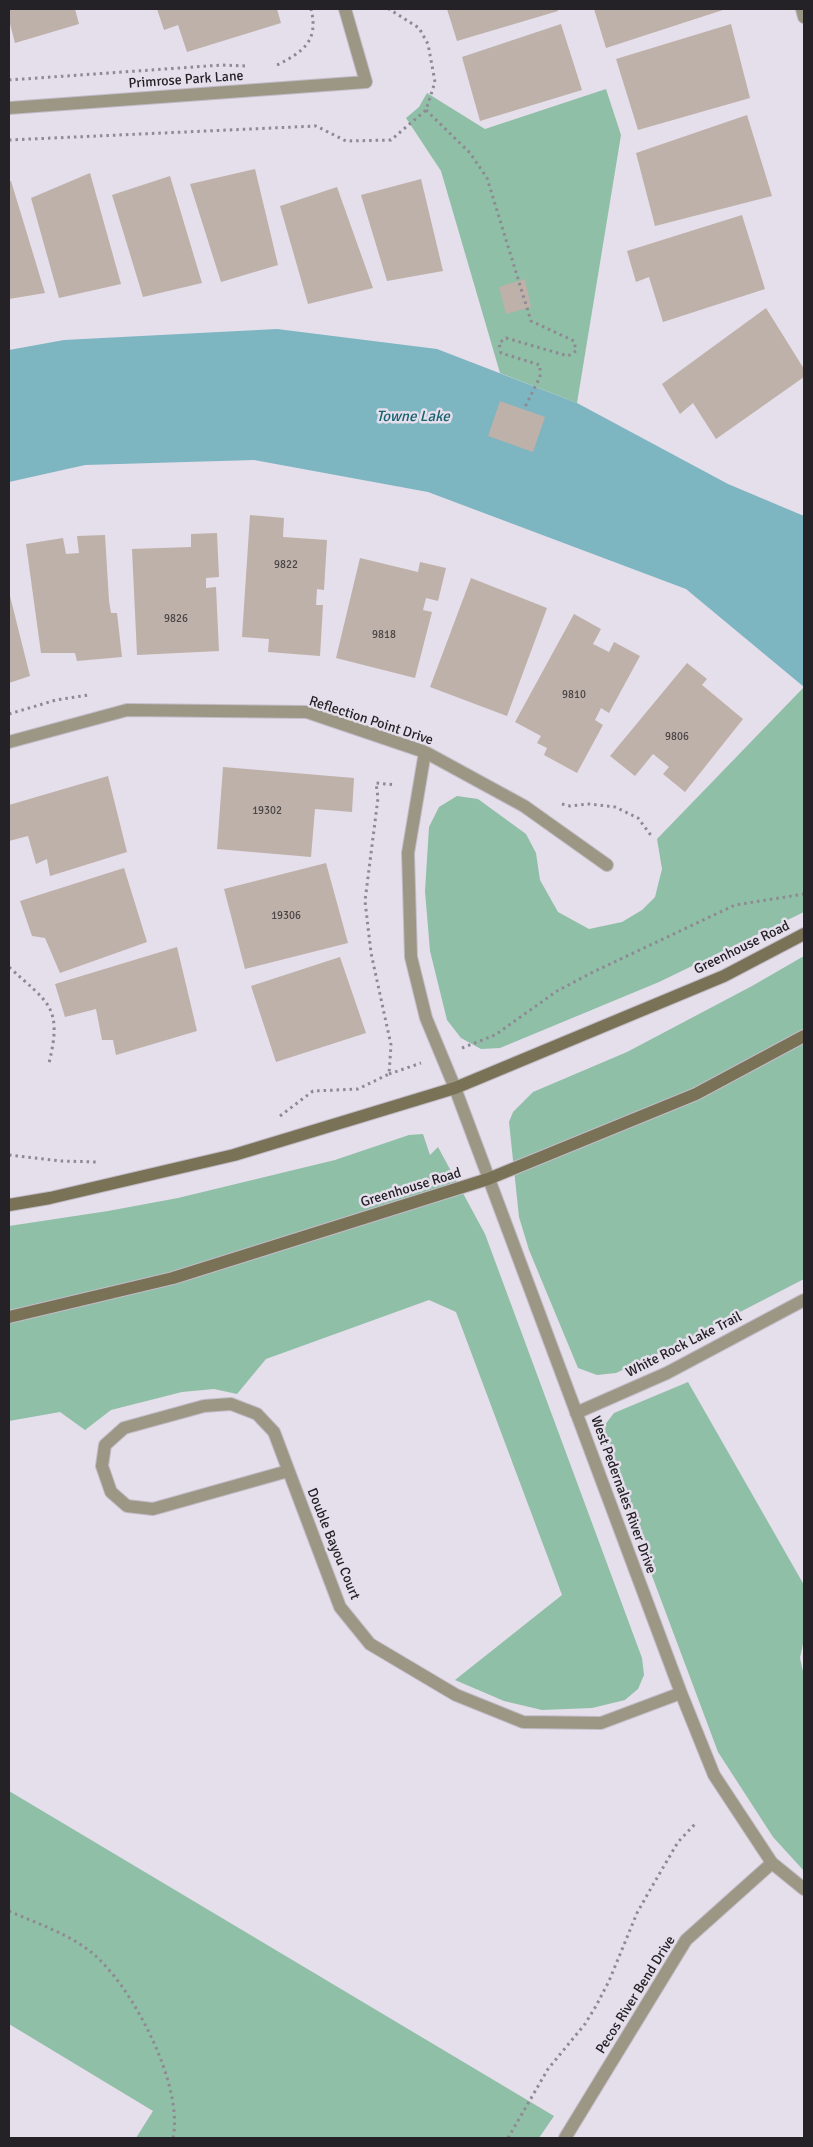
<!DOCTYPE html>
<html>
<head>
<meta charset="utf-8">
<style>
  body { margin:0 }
  #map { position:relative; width:813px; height:2147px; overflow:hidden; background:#e5deeb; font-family:Signika,sans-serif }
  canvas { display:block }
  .frame { position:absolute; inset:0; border:10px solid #242226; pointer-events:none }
</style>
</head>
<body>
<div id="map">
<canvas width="813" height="2147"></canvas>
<div class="frame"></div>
</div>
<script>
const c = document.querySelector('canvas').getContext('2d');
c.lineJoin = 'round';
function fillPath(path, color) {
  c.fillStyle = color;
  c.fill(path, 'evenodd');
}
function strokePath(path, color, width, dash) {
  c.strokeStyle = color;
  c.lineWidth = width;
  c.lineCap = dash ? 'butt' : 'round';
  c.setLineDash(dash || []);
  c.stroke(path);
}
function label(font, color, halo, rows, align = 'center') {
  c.font = font + ' Signika,sans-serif';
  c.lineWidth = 5;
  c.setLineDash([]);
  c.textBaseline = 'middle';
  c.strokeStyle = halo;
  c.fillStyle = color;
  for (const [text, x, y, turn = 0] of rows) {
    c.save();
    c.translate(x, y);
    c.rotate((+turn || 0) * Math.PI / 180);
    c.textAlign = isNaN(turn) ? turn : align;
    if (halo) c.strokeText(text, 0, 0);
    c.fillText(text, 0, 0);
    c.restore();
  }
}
fillPath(new Path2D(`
  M606 89 621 135 577 403 500 373 441 171 406 118 419 107 427 93 485 129Z
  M804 687V912L659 982 500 1048 481 1049 461 1038 447 1020 430 951 425 891 429 827 439 807 457 796 478 799 526 834 536 853 540 880 558 912 589 929 622 922 642 910 655 897 662 869 657 839Z
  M804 956V1279L674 1346 616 1373 597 1375 578 1368 529 1250 519 1217 509 1122 513 1112 533 1092 627 1052 752 986Z
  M423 1134 430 1155 438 1147 485 1234 642 1658 644 1675 638 1689 625 1700 592 1708 542 1710 504 1701 455 1680 562 1595 456 1312 429 1300 266 1359 237 1394 214 1389 182 1392 111 1410 85 1430 60 1412 9 1421V1226L108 1211 178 1198 335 1160 409 1135Z
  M688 1382 804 1585V1639L800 1658 804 1676V1871L773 1837 718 1752 603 1445 604 1426 614 1413Z
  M9 1791 554 2116 539 2138H136L153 2111 9 2024Z`), '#8fbfa7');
fillPath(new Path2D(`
  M277 329 437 349 577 403 728 484 804 516V687L686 589 428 492 254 460 85 465 9 482V350L64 340Z`), '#7db5c1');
fillPath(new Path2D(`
  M9 9H75L79 24 15 43 9 20Z
  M157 9H277L281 23 187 52 178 25 164 30Z
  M447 9H557L558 11 457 41Z
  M594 9H726L606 48Z
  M561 24 582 90 480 121 462 57Z
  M731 24 750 98 638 130 616 59Z
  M747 115 772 196 655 226 636 153Z
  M255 169 278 265 221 282 190 184Z
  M90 173 121 284 59 298 31 198Z
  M170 176 202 283 143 297 112 195Z
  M421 179 443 271 387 281 361 195Z
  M11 181 45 293 9 299V182Z
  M337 187 373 288 308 304 280 206Z
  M742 215 765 289 663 322 649 277 636 282 627 251Z
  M525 279 531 307 506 314 499 287Z
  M766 308 804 369V377L716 439 693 403 680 414 662 384Z
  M500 401 545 417 533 452 488 436Z
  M250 515 284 518 283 537 327 540 324 590 317 589 316 605H323L320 656 268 652 269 639 242 637Z
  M217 533 219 577 206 578V588L216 587 219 651 137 655 132 549 191 547V534Z
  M105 535 109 601 111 613H117L122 657 77 661 75 653H41L26 544 63 538 66 554 79 553 77 536Z
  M360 558 418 572 420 562 446 568 438 601 426 598 423 610 432 612 415 678 336 658Z
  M471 578 547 608 507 716 430 687Z
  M9 592 30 676 9 683Z
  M574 614 601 629 593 644 609 652 614 642 640 656 609 713 601 708 595 720 603 725 577 773 544 755 547 748 537 743 541 736 515 722Z
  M687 663 707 679 702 685 743 719 685 792 663 774 669 767 653 754 635 776 610 756Z
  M223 767 354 778 352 812 315 809 311 857 217 849Z
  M108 776 127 852 50 876 47 859 36 864 28 836 9 841V805Z
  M326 863 348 943 245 969 224 889Z
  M124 868 147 942 60 973 45 938 32 936 20 901Z
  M177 947 197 1031 116 1055 113 1040H102L96 1009 65 1017 55 984Z
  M340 957 366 1033 276 1062 251 986Z`), '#beb1a9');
const minor = new Path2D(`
  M802 9 804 17
  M9 108 366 82 345 9
  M9 742 127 710 307 712 425 752 524 806 607 865
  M425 752 408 853 411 957 426 1018 455 1088 681 1693 714 1775 772 1863 804 1889
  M576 1413 667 1373 804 1300
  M288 1471 153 1509 127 1506 111 1492 102 1466 105 1445 124 1428 204 1406 231 1404 257 1414 274 1432 340 1607 370 1644 456 1695 523 1722 601 1723 681 1693
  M565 2138 686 1940 772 1863`);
const secondary = new Path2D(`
  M9 1205 50 1198 234 1155 455 1088 724 976 804 934
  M9 1317 173 1278 488 1179 696 1094 804 1036`);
strokePath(minor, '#c2bcc8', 14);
strokePath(secondary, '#c2bcc8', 14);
strokePath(new Path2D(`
  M277 65C303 52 319 41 311 9
  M9 80 222 65 248 66
  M426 110 470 153 487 178 531 321 574 341 576 351 568 356 506 338 499 343 501 353 540 365V377L524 409
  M9 140 316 126 346 141 391 140 426 110 435 82 428 44 419 28 389 9
  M9 714 56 700 88 695
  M562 804 570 806 589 804 615 807 638 818 653 838
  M9 967C48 1003 63 1006 49 1063
  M462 1048 495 1035 557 991 591 973 735 905 804 894
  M389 1074 421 1063
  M280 1116 313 1091 358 1089 389 1074 391 1045 371 953 365 901 378 798 376 783 396 785
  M9 1155 61 1161 96 1162
  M9 1911C36 1923 67 1933 91 1952 132 1985 184 2085 173 2138
  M508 2138 548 2069 585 2024 596 2006 609 1981 637 1913 650 1890 678 1842 696 1823`), '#8e8992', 3, [2.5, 4]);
strokePath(minor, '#9c9784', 12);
strokePath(secondary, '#7a7257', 12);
label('11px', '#4a4647', null, [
  ["9822",286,565],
  ["9826",176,619],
  ["9818",384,635],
  ["9810",574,695],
  ["9806",677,737],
  ["19302",267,811],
  ["19306",286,916]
]);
label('14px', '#242226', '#e5deeb', [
  ["Primrose Park Lane",186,80,-4],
  ["Reflection Point Drive",371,721,18],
  ["Greenhouse Road",742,948,-26],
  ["Greenhouse Road",411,1188,-17],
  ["White Rock Lake Trail",684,1345,-27],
  ["West Pedernales River Drive",623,1495,70],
  ["Double Bayou Court",333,1544,68],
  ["Pecos River Bend Drive",636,1995,-58]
]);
label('italic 15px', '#16626f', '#e5deeb', [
  ["Towne Lake",413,417]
]);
</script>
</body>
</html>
